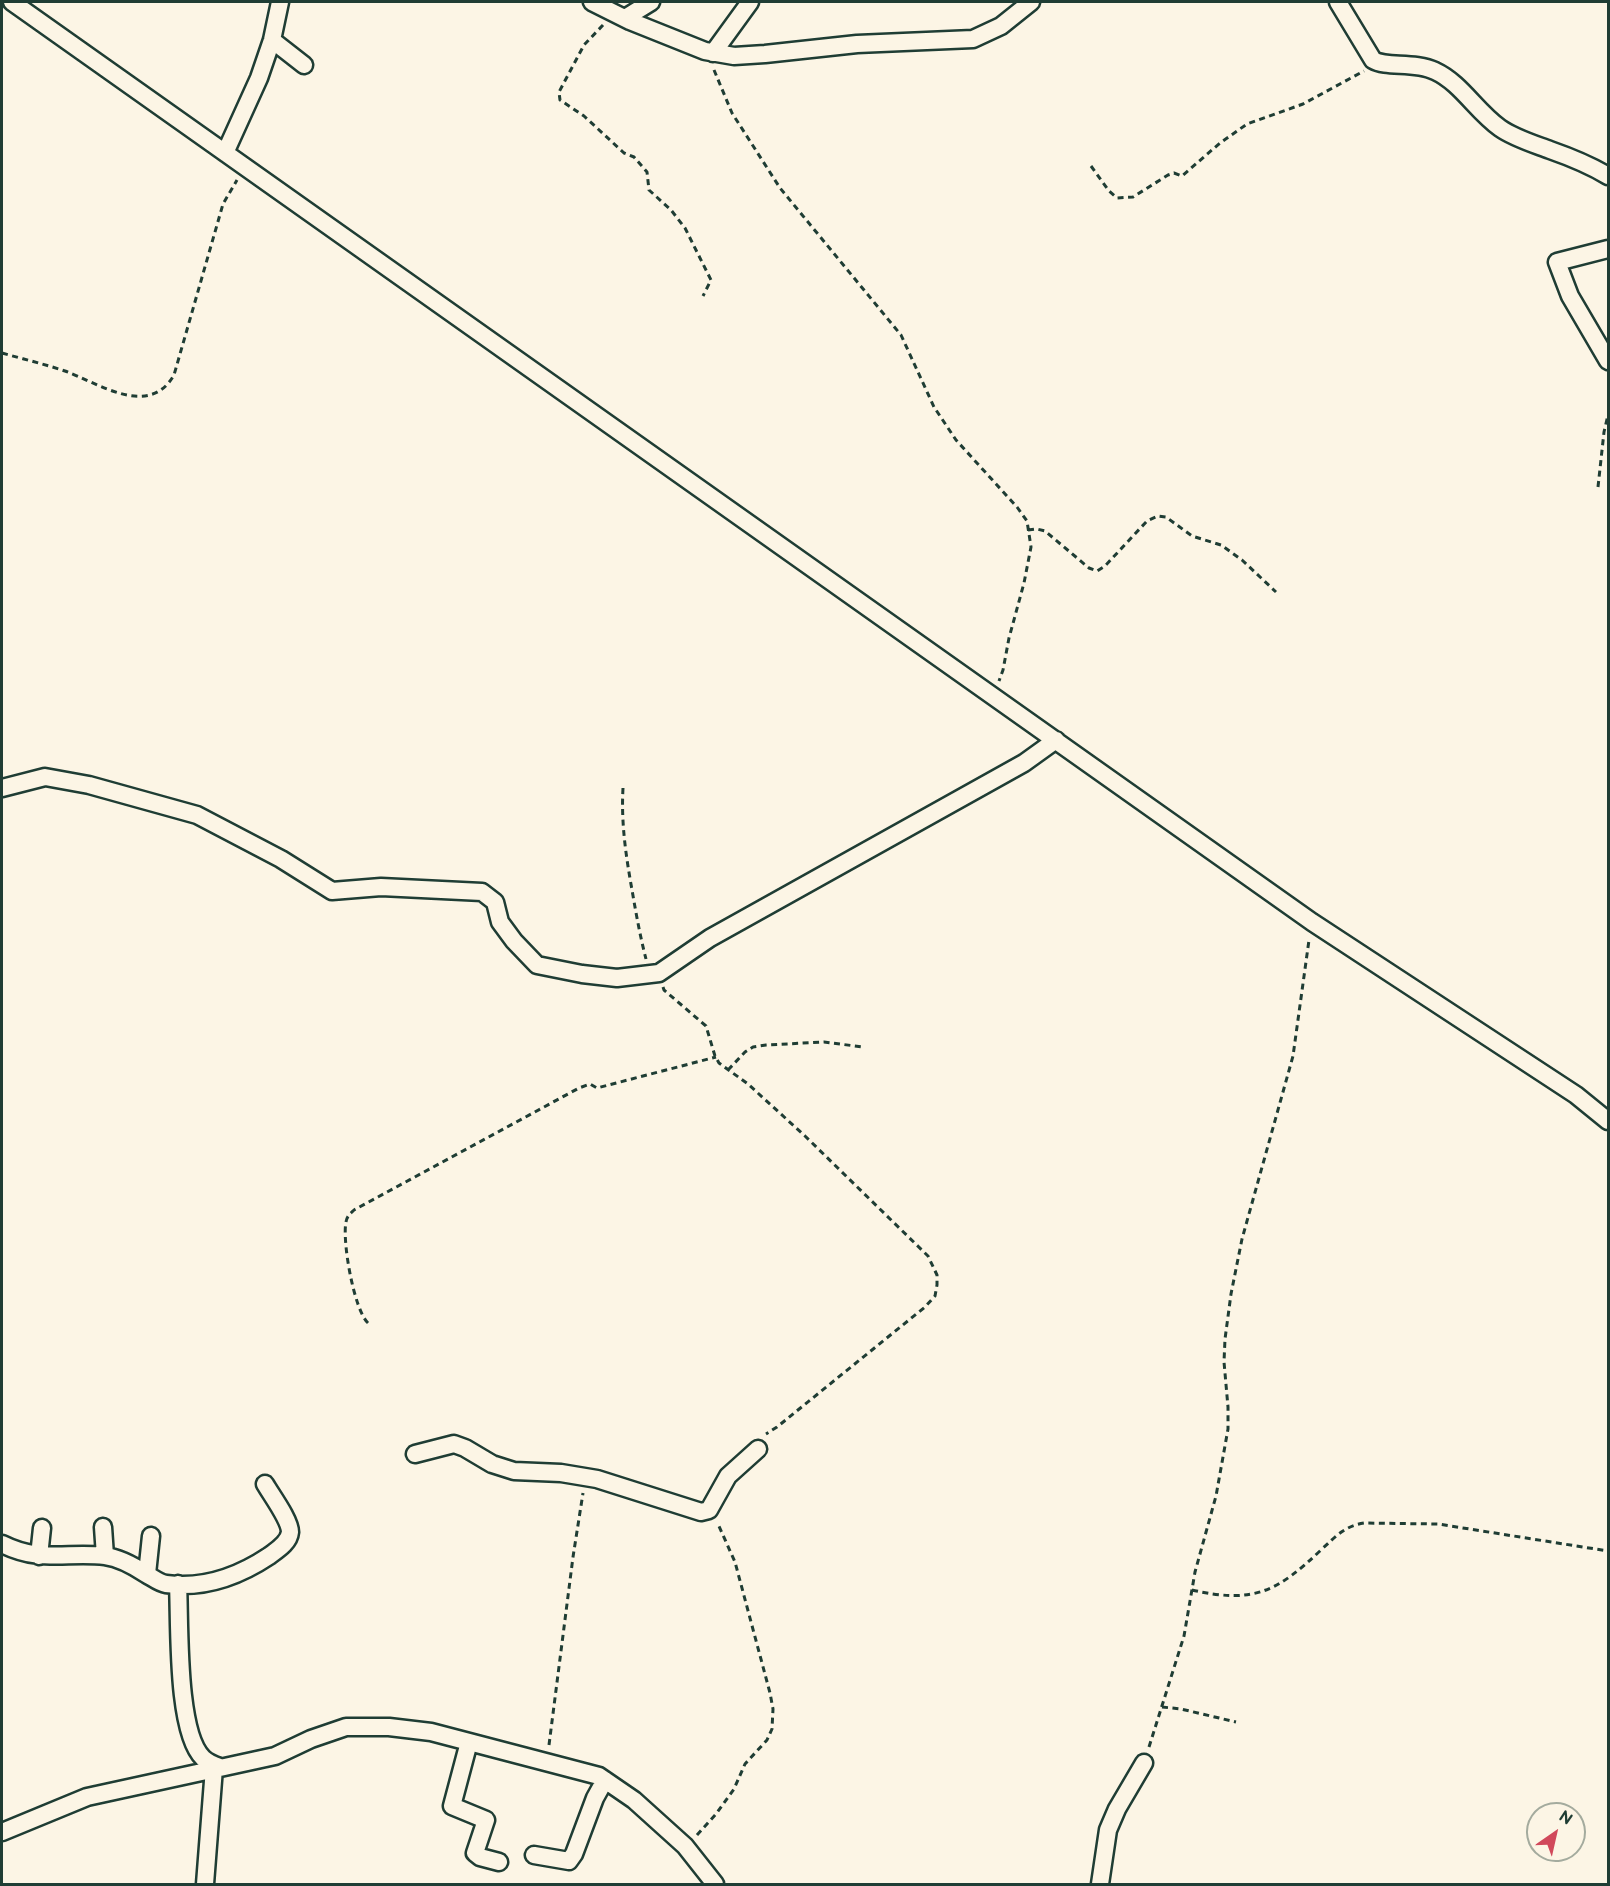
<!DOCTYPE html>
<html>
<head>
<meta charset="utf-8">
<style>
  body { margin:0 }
  #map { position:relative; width:1610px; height:1886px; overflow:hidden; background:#fcf5e5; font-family:"Balsamiq Sans",sans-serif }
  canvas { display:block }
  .frame { position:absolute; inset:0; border:3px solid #1f3d34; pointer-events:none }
  .north { position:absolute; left:1526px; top:1802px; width:60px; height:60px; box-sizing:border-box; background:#fcf5e5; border:2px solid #a4ab9e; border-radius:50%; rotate:34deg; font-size:16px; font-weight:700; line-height:24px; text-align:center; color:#1f3d34 }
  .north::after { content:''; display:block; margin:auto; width:21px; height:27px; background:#d1495b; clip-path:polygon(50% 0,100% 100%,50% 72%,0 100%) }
</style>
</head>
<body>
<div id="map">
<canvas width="1610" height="1886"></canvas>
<div class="frame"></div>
<div class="north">N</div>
</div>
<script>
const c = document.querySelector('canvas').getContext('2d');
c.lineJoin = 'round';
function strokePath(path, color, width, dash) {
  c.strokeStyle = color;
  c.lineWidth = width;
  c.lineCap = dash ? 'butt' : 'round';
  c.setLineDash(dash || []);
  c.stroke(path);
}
const minor = new Path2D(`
  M12 2 1312 922 1576 1095 1608 1121
  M592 2 630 21 705 51 734 56 765 54 857 44 973 39 1001 26 1031 2
  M1338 2 1373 60C1386 68 1415 61 1435 71 1461 83 1476 111 1500 128 1514 138 1534 144 1550 150 1570 157 1590 165 1608 176
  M625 18 651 2
  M272 40 304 65
  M713 53 750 2
  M225 153 259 78 272 40 280 2
  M1608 249 1557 262 1570 296 1608 361
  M2 788 45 777 89 785 197 815 281 859 332 891 381 887 482 892 495 902 500 922 514 941 537 965 582 974 617 978 659 973 710 938 1024 763 1056 740
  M415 1454 454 1444 465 1448 492 1464 514 1471 561 1473 597 1479 701 1512 709 1510 728 1476 758 1449
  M103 1527 105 1556
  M2 1544C40 1563 65 1552 105 1556 120 1558 134 1566 146 1574 152 1577 159 1583 166 1584 204 1589 239 1576 269 1556 277 1550 289 1543 290 1532 290 1520 272 1496 265 1484
  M39 1556 42 1528
  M147 1574 151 1536
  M178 1584C180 1623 176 1732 203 1758 208 1763 214 1765 220 1767
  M469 1742 452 1806 486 1820 475 1853 480 1857 499 1862
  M2 1832 87 1797 275 1756 311 1739 346 1727H389L431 1732 599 1776 634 1800 685 1846 715 1884
  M534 1855 569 1861 574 1854 595 1798 605 1780
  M205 1884 214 1768
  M1100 1884 1108 1830 1117 1809 1144 1763`);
strokePath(minor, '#1f3d34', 21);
strokePath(new Path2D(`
  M603 25 584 45 559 92 560 100 584 116 624 153 634 157 647 172 649 190 671 210 685 228 711 280 703 296
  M714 70 732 113 780 188 901 335 934 407 956 440 1017 507 1027 521 1031 547 1024 583 1009 638 1003 670 999 681
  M1091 166 1109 191 1117 198 1133 197 1168 175 1174 173 1182 176 1220 143 1247 124 1303 104 1364 71
  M2 353C23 359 44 364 65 371 98 383 149 419 174 375L223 204 237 180
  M1598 487 1604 432 1608 415
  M1028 530 1037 529 1045 531 1089 568 1097 571 1105 566 1147 521 1158 516 1166 517 1192 536 1221 545 1242 560 1276 592
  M623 788C621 824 626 856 632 890 636 913 640 936 646 959
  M663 987 664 990 706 1026 715 1056 719 1063 748 1084 805 1136 928 1256 937 1275V1285L935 1296 925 1307 777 1427 766 1434
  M728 1070 745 1052 753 1047 766 1045 824 1042 863 1047
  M368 1323C354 1310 342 1241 346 1222 347 1216 350 1214 354 1210L579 1088 590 1084 597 1088 716 1057
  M1192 1590C1254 1604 1277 1592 1322 1549 1336 1536 1345 1526 1364 1523L1438 1524 1608 1551
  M1162 1707 1181 1709 1236 1722
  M549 1745 573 1557 583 1493
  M1149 1747 1184 1636 1195 1572 1216 1496 1228 1429V1407L1224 1362 1225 1339 1231 1294 1242 1239 1293 1056 1309 940
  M697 1835 716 1814 734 1789 745 1764 767 1740 772 1729 773 1709 770 1693 735 1562 718 1524`), '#1f3d34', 3, [6, 4.5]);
strokePath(minor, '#fcf5e5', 16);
</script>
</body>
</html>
